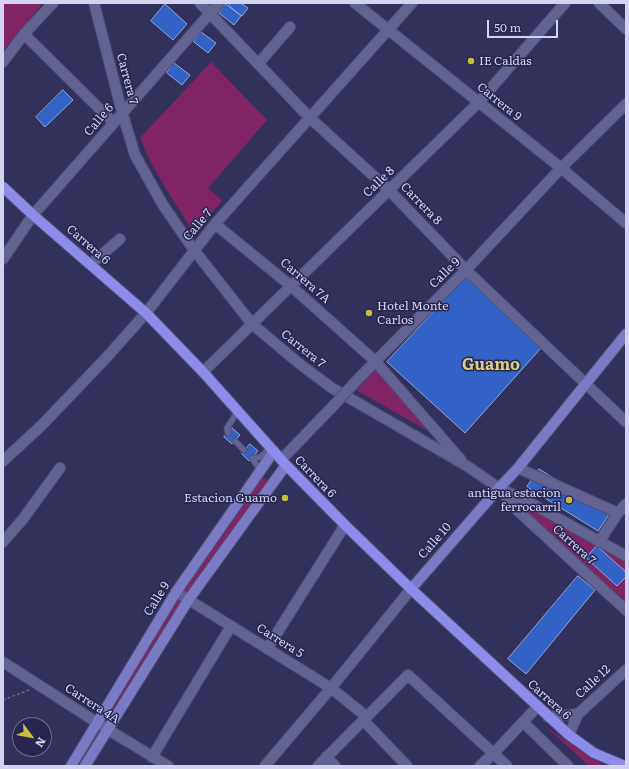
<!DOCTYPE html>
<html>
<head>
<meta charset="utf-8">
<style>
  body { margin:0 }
  #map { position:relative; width:629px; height:769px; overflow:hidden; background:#32315b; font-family:Literata,serif }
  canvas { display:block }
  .frame { position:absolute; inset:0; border:4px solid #d2d3ee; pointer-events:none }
  .north { position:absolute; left:12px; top:717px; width:40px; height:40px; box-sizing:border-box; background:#282650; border:1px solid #6c6b8f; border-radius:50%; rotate:122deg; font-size:11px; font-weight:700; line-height:16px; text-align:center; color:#d2d3ee }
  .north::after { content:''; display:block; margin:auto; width:14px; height:18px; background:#c9bb3b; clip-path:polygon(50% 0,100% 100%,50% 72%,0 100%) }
  .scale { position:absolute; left:487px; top:20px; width:71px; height:18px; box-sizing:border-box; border:2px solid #d2d3ee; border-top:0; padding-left:5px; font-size:12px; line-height:14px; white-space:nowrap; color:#d2d3ee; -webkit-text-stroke:3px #282650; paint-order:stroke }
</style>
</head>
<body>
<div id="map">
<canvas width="629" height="769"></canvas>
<div class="frame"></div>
<div class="north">N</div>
<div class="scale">50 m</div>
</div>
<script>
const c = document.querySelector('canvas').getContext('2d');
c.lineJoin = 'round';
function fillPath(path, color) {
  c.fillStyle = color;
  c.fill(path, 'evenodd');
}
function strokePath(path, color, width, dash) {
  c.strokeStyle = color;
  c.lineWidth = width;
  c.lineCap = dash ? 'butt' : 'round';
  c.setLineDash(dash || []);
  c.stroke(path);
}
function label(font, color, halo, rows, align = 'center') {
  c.font = font + ' Literata,serif';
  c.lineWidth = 3;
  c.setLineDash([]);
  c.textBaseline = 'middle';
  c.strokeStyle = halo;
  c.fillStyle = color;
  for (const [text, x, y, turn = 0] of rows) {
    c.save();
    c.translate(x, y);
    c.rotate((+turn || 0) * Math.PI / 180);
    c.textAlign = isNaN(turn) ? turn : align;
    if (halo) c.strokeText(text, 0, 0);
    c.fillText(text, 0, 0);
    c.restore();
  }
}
fillPath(new Path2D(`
  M3 3H43L3 51Z
  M211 62 267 120 208 188 222 201 194 233C175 202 153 172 140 138Z
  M376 368 446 441 356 390Z
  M261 475 269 482 188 596 181 590Z
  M507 485 599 544 626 557V601L501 494Z
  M177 597 185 601 110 722 103 718Z
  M545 726 591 758 606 766H589Z
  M95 730 101 734 82 766H73Z`), '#802463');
const building = new Path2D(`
  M231 3H241L248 8 242 16 229 6Z
  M165 4 187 24 173 40 151 21Z
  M226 4 241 16 234 25 219 13Z
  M201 32 216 43 208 53 194 42Z
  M174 63 190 75 182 85 167 73Z
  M63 90 73 100 45 127 36 117Z
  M467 276 541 348 465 433 387 362Z
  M232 428 240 435 232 444 224 437Z
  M250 444 258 451 249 461 242 454Z
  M539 469 610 513 598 531 527 487Z
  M597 546 626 572V577L617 586 586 558Z
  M578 576 595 590 526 674 508 659Z`);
fillPath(building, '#3362c6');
strokePath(building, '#8fa8d6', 1);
const lane = new Path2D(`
  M228 433 227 428 238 411
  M235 441 244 450
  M260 470 252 458 260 457 271 448`);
const street = new Path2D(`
  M94 3 122 112 135 155 163 205 194 250 252 324 301 365 332 388 467 466 499 488 517 510 626 610
  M200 3 309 117 389 190 466 270 626 422
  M355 3 561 168 626 223
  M599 3 626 29
  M24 34 114 123
  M3 62 24 34 53 3
  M258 64 290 27
  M215 224 291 286 375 361 461 460
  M3 259 33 215 219 3
  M91 264 120 239
  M203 372 479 102 565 3
  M357 380 466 270 561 168 626 104
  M281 460 335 404
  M3 461 41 426 106 358 146 313 215 224 412 3
  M518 468 618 513
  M503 490 525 500 626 556
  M3 542 23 519 60 468
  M599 542 618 513 626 504
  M176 592 331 688 367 717
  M267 649 345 525
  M3 662 107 729 168 766
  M548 717 578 714
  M363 720 407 766
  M523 722 568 766
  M569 735 578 714 626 670
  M152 757 231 626
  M326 757 335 766
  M265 766 331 688 411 589
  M318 766 408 675 507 766
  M480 766 494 753 537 707`);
const secondary = new Path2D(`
  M411 589 499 488 518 468 626 334
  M71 766 176 592 274 451
  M85 766 189 599 286 465`);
const primary = new Path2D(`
  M3 187 33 215 146 313 203 372 286 465 345 525 411 589 569 735 594 753 625 766`);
strokePath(lane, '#4f4e75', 7);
strokePath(street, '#4f4e75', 12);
strokePath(secondary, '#4f4e75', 12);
strokePath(primary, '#4f4e75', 12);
strokePath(new Path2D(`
  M3 700 29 690`), '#69698e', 1.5, [3, 2]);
strokePath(lane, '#626392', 5);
strokePath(street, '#626392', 10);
strokePath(secondary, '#7b7ac5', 10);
strokePath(primary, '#8e8ceb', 10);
const streetBridge = new Path2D(`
  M335 404 357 380`);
strokePath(streetBridge, '#4f4e75', 12, []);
strokePath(streetBridge, '#626392', 10);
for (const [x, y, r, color] of [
  [471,61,4,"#c9bb3b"],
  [369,313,4,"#c9bb3b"],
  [285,498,4,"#c9bb3b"],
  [569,500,4,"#c9bb3b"]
]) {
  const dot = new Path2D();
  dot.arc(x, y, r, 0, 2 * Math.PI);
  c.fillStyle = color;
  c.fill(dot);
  strokePath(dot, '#282650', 1.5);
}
label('12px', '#d2d3ee', '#282650', [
  ["IE Caldas",479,61],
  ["Hotel Monte",377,306],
  ["Carlos",377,320],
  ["antigua estacion",561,493,"right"],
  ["ferrocarril",561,507,"right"],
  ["Estacion Guamo",277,498,"right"]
], 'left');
label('12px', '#d2d3ee', '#282650', [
  ["Carrera 7",127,79,75],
  ["Carrera 9",499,102,39],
  ["Calle 6",99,120,-50],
  ["Calle 8",379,182,-44],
  ["Carrera 8",421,204,46],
  ["Calle 7",198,225,-50],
  ["Carrera 6",88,245,41],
  ["Calle 9",445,273,-45],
  ["Carrera 7A",305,281,41],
  ["Carrera 7",303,349,39],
  ["Carrera 6",315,477,46],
  ["Calle 10",435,541,-49],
  ["Carrera 7",574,545,42],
  ["Calle 9",157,599,-58],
  ["Carrera 5",280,641,32],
  ["Calle 12",593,682,-43],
  ["Carrera 6",549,700,42],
  ["Carrera 4A",92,704,33]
]);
label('bold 16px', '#d8cf81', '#282650', [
  ["Guamo",491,365]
]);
</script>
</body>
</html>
